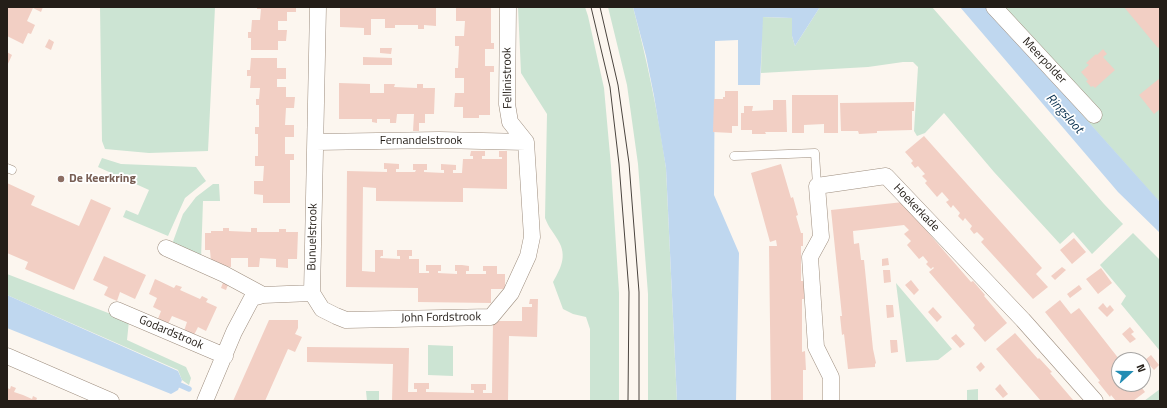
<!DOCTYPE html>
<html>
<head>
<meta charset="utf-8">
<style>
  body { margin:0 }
  #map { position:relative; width:1167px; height:408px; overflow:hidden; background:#fcf6ef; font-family:"Titillium Web",sans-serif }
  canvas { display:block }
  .frame { position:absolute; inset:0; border:8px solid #241e18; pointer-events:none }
  .north { position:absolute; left:1111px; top:352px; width:40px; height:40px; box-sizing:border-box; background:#fff; border:1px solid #a7a5a3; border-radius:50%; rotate:69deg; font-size:11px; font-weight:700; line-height:16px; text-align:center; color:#241e18 }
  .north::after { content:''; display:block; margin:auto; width:14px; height:18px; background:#228cb3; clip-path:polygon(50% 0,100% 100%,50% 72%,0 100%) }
</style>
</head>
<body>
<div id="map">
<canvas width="1167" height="408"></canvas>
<div class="frame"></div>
<div class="north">N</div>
</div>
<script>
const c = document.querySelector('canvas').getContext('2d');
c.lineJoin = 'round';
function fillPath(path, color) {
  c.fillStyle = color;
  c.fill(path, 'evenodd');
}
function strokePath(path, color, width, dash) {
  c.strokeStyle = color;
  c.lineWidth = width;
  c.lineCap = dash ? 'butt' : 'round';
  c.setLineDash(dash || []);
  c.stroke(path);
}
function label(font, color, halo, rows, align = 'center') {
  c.font = font + ' "Titillium Web",sans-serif';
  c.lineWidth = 3.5;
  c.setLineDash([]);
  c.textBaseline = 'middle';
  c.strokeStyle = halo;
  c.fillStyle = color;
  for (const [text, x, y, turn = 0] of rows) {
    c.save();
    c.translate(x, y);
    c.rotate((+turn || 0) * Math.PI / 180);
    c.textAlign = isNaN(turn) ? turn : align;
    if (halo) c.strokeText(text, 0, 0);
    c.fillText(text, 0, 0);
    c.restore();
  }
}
fillPath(new Path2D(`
  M100 7H215L208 151 149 153 105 149 102 141Z
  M518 7H585L588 16 604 88 611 166 619 293V401H590V329L586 317 573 314 563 309 553 282C562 266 568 254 556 237 551 229 549 228 545 218L547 114 521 73Z
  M608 7H633C647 60 658 113 666 168L677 401H648V294L638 164 627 85Z
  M820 7H932L1104 204 1123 224 1092 254 1073 232 1060 244 994 172 944 113 925 133 917 136 914 131 918 67 913 62H903L868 67 761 73 762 17 792 18V36L795 46Z
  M986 7H1160V202L1154 196Z
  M102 158 121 164 196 167 206 181 185 198 168 236 123 217 126 210 138 215 149 190 98 167Z
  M213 184H219L220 201H203L201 259 171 247 183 214 196 197Z
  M1133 233 1160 260V351L1121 304 1126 296 1100 265Z
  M7 274 129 321 127 340 186 367 191 378 189 385 182 380 178 370 7 295Z
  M896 283 952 349 938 360 906 362Z
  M428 345 453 346V376L428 375Z
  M978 389V401H967V390Z
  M1160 389V401H1144Z
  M366 391H379V401H367Z`), '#cce4d3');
fillPath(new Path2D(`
  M633 7H820L795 46 792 36V18L763 17 760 85H738V40L715 41 714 195 739 253 736 401H677L666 168 654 96 646 56Z
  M960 7H986L1160 202V233L1118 192Z
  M7 295 178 371 182 380 178 390 171 394 7 328Z`), '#bfd7ef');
strokePath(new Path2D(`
  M180 385 189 389`), '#bfd7ef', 5.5);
fillPath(new Path2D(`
  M7 7H43L41 12 33 8 27 21 35 25 31 34 28 33 23 44 7 36Z
  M257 7H296V12H287V21H278V30H287L286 41H278V50H251V38H248V32H251L252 20H260L261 9H257Z
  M340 7H436V26L424 25V29H418V25H395V28H385V19H371V35H364V28L340 27Z
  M456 7H491V43H494V49H485V66H494V72H490V115H479V118H463V107H454L455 93H464V78H455V68H458L459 46H455V36H464L465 21H456Z
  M1124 7H1160V46L1158 48Z
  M49 39 54 42 51 50 45 47Z
  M380 48H392L391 54 380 53Z
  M1103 49 1107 54 1103 57 1115 70 1095 88 1093 86 1091 87 1086 81 1088 80 1081 72 1089 65 1086 63 1096 54 1097 55Z
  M7 52 12 55 7 66Z
  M363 57 392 58V65H363Z
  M251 58H277V68H286V79H277V87H286V97H295L294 108H286L285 125H294V137H285V154H294V160H290V203H263V195L254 194V181H263L264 166H255V156H258V134H255V127H259V105H256V99H259L260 88H250L251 76H247V70H250Z
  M1160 78V109L1154 114 1139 95Z
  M339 83 370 84V93H384V84H395L394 87 417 88V84H423V88H435L434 114H425V123H419V131H413L414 114H397L396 123H390V119H377V123L372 122V119H339Z
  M725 91H738V126H732V133L713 132 714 99H723V97H725Z
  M792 95H838V133H824V124L804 125V133H792Z
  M773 100H786L787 132H765L766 134H752V130H741V113H744V106H753L752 111 773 110Z
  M914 102V111H912V130L877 131V133L859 134 858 131H841L840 103Z
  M924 136 1042 268 1036 274 1048 287 1033 299 981 242 984 239 977 232 974 234 970 229 972 226 965 218 963 221 958 216 960 213 953 205 951 208 946 202 949 200 942 192 937 197 925 183 927 181 922 176 925 174 918 166 915 168 911 163 913 161 905 152Z
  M471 151H485V156H482V159H502V157H499V151H507V189L463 188V202L376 201V188L363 187 362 271 375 272V250H383V256H381L380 258 400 259V256H397V250H412V256H409V259H419V273H429V271H426V265H441V271H438V273L457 274V271H455V265H462L469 266V271H466V274H486V271H483V266H497V274H505V289H491V303L418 302V288L346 287 347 171 387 172V169H384V163L399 164V169H396V172H415L416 170H413V164H427V170H424V172L444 173V170H441V164L456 165V170H453V173H462L463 159H473V156H470Z
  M781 164 791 198 793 197 798 215 796 216 801 233H803V246H801V281H804V299H802V352L805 351 806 370H803V401H771L769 246H777L776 240 770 242 751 173Z
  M7 183 35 196 31 205 79 226 91 199 111 208 74 290 25 269 28 262 7 253Z
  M903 202V207H906L971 282 973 281 985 295 984 296 1007 323 985 342 973 328 975 325 929 272 934 268 933 267 931 269 926 264 928 262 923 256 919 259 907 245 911 241 904 234 909 230 904 225 853 231 854 244 859 243 861 260H864L873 349 876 363 875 364V367L848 369 844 334 842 335 840 316H842L831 210Z
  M223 228H229V231L251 232V228H257V232H279V229H286V232H298L297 259H288V268L276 267V259L260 258 259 267H248V258H231V267L219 266V262H211L210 250H205V233H211V231H223Z
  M1074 238 1086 252 1072 264 1060 250Z
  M104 256 146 275 135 299 120 292 117 301 110 298 104 295 108 287 93 280Z
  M888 258 889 265 882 266V259Z
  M1062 267 1066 270 1055 280 1051 276Z
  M1101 268 1112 283 1098 294 1086 279Z
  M883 270H890L891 282 884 283Z
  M155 279 174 288 176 285 182 287 180 290 200 299 202 296 208 299 206 302 217 307 206 331 198 327 194 335 184 331 187 322 172 316 168 324 158 319 161 311 153 307 157 298 149 294Z
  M224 280 229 282 226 290 221 288Z
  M911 280 919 290 914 295 905 285Z
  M1079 285 1082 289 1070 298 1067 294Z
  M530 299H538L537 337 509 336 508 401H392L393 364 307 362V347L409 348 408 392H417V389H414V383H429V389H426V392L474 393V390H471V384H486V390H483V393H492L493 321H522V307H532V304H529Z
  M1060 300 1071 314 1079 308 1119 359V384H1139L1145 392 1133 401H1116L1111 395 1110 397 1098 382 1100 381 1045 312Z
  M1103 303 1107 308 1110 305 1114 310 1107 317 1098 308Z
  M886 305H893L894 317 887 318Z
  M933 307 942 317 937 322 928 312Z
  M269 320H298V328L295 334 302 337 295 352 288 349 265 401H233Z
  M1130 327 1134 332 1131 334 1136 339 1130 343 1122 334Z
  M1015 333 1038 359 1039 358 1052 372 1050 373 1074 401H1041L996 349Z
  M956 334 965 344 960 348 951 338Z
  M890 340H897L898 352 891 353Z
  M1151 355 1159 365 1154 370 1145 360Z
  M981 362 985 367 980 372 976 367Z
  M1000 384 1008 394 1003 398 995 389Z
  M11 386 16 388 14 392 23 395 32 399 33 396 37 398 36 401H7V388L10 389Z`), '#f2cfc4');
const service = new Path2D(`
  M734 156 815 153 817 186
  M7 168 12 170`);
const minor = new Path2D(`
  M508 7 507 104 510 122 526 142
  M994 7 1094 115
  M316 142 439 140 526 142
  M166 248 224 274 263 295
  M312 293 322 309 336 316 346 320 491 317 511 293 528 256 532 237 526 142
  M117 310 225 356
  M7 356 111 401
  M205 401 234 332 252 298 263 295 312 293 318 7
  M831 401V377L816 347 810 257 821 237 817 186 886 176 1023 320 1095 401`);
strokePath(service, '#9d8d7e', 9);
strokePath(minor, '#9d8d7e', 17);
strokePath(service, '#fff', 8);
strokePath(minor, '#fff', 16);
strokePath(new Path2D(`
  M591 7 610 87 619 164 629 292 628 401
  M600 7 618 85 629 163 639 292V401`), '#4a443e', 1);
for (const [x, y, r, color] of [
  [61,179,4,"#8d6e63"]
]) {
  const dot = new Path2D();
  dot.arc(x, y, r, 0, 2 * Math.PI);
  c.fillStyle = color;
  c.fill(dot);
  strokePath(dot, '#fff', 1.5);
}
label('12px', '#241e18', '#fff', [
  ["Meerpolder",1044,61,47],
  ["Fellinistrook",508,78,-91],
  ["Fernandelstrook",421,141],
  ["Hoekerkade",916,208,46],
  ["Bunuelstrook",313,237,-89],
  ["John Fordstrook",441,318,-1],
  ["Godardstrook",171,333,23]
]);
label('bold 12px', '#785e54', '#fff', [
  ["De Keerkring",69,179]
], 'left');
label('italic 13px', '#052e4e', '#fff', [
  ["Ringsloot",1064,114,48]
]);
</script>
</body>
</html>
